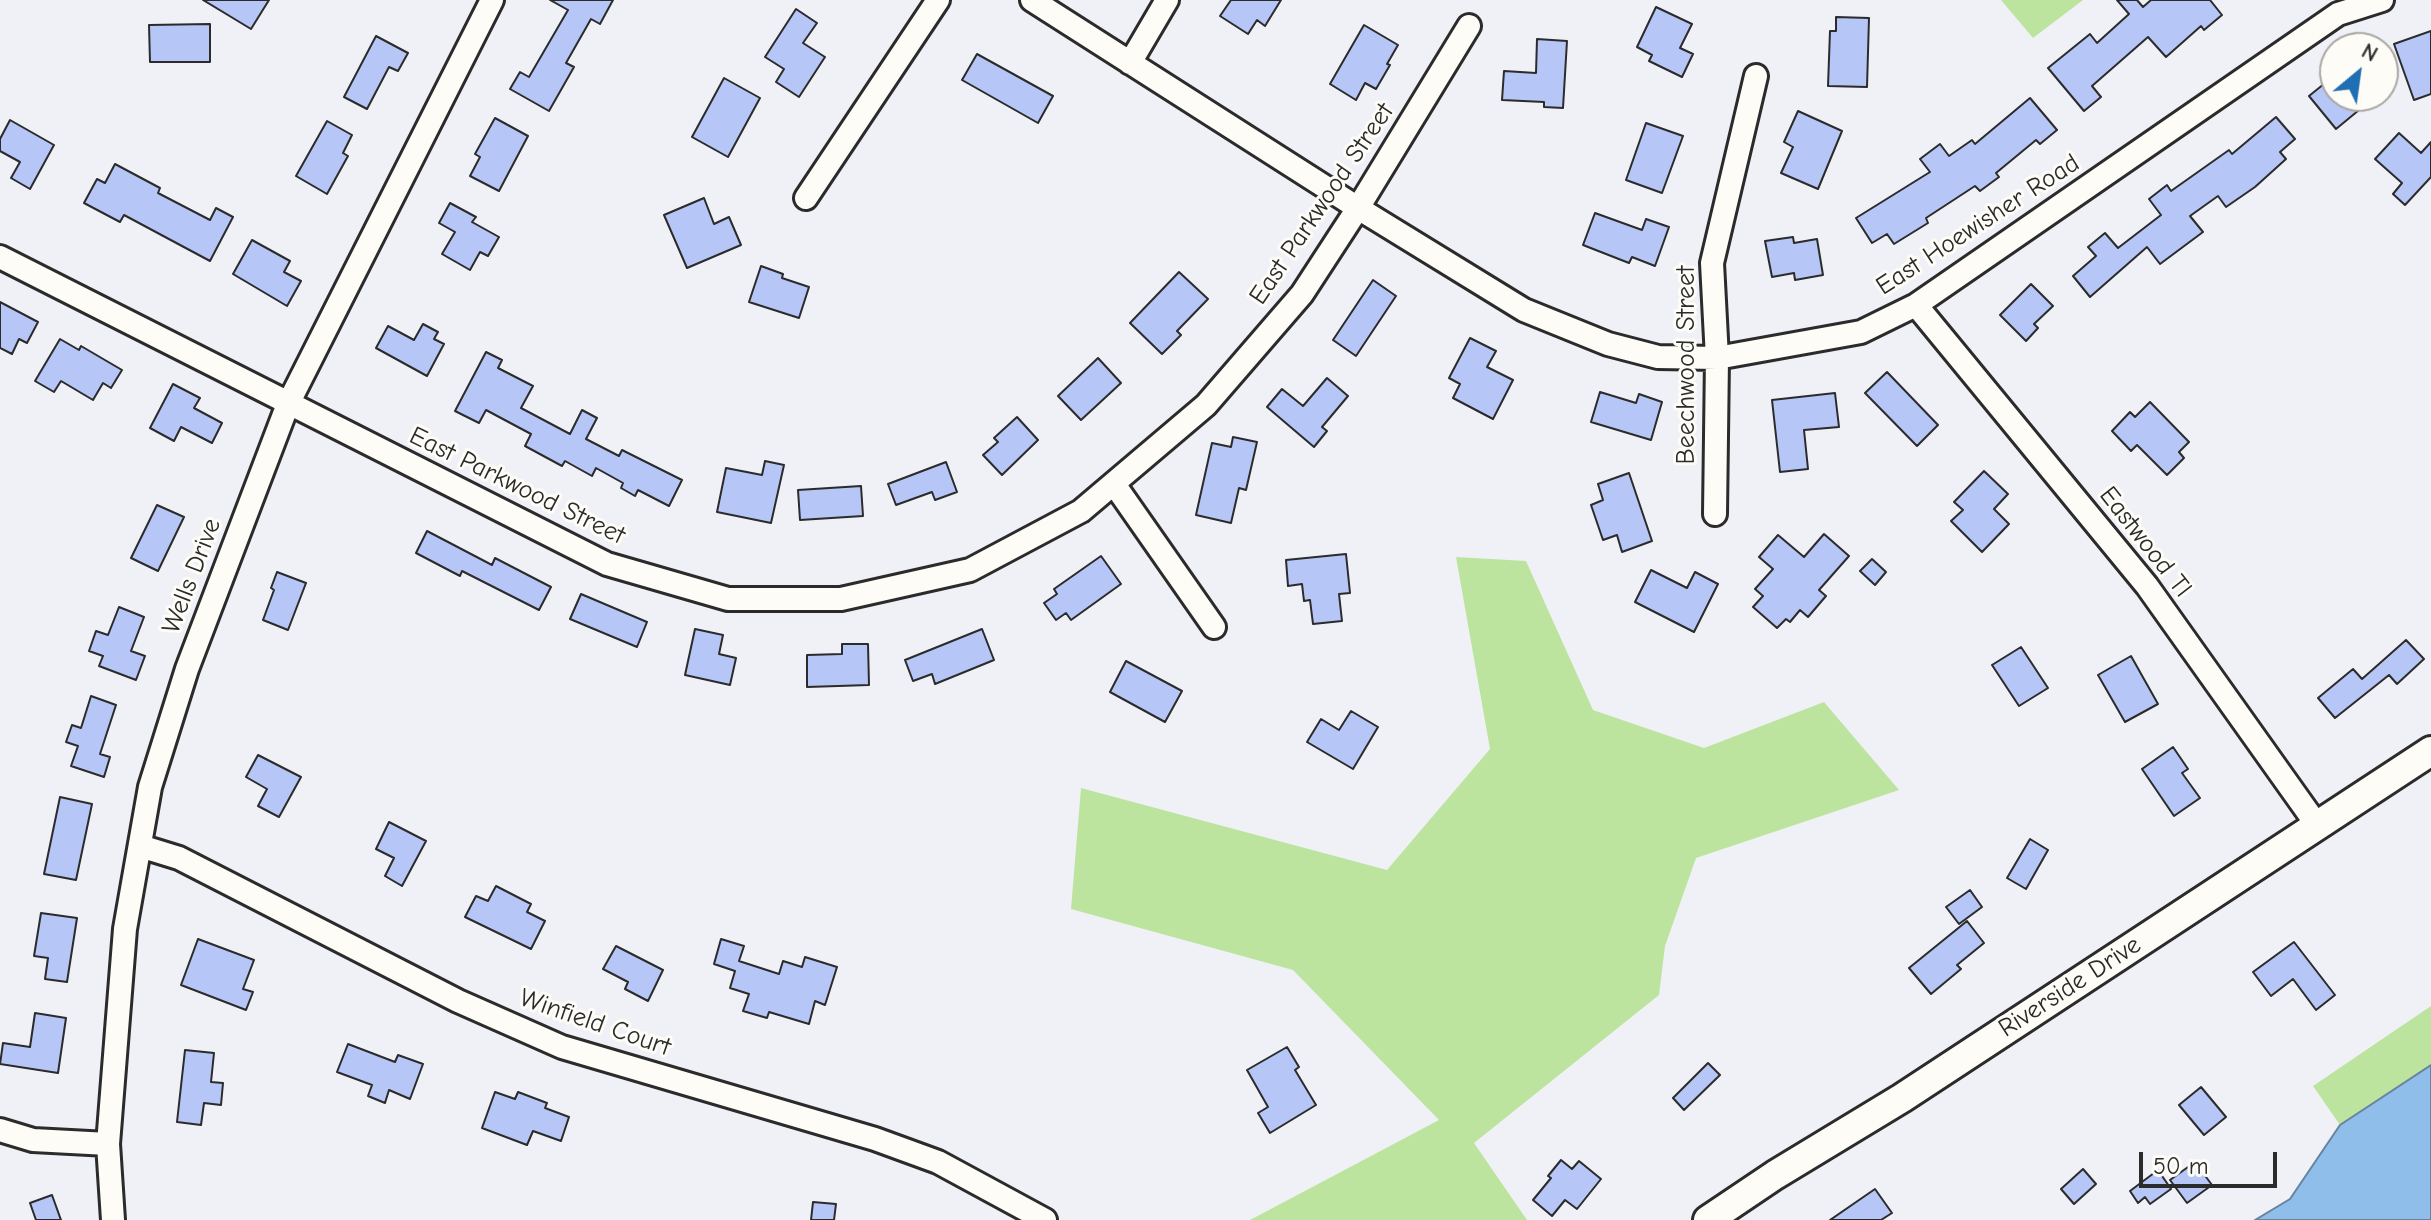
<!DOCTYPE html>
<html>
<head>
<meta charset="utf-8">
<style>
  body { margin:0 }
  #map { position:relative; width:2431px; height:1220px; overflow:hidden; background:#eff1f7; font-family:"Comic Neue",sans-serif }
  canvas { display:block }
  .north { position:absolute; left:2319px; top:32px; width:80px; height:80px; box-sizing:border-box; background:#fdfcf7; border:2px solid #a9a8a5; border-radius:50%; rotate:29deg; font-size:22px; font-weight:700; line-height:32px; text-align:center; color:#2b2b2b }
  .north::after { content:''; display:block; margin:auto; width:28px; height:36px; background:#1f6fb2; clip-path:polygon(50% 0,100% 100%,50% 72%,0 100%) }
  .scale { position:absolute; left:2139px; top:1152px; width:138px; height:36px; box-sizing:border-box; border:4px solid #2b2b2b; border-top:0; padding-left:10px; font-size:24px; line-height:28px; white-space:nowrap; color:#2b2b2b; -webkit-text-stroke:6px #fdfcf7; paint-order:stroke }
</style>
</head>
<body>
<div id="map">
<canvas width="2431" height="1220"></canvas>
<div class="north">N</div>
<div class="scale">50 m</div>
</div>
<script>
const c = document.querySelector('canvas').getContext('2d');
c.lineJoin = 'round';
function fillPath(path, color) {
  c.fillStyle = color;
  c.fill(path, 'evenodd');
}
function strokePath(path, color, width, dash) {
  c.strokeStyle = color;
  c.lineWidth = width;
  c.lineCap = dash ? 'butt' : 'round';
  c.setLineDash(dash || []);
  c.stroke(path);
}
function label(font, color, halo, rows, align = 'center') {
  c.font = font + ' "Comic Neue",sans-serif';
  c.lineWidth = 6;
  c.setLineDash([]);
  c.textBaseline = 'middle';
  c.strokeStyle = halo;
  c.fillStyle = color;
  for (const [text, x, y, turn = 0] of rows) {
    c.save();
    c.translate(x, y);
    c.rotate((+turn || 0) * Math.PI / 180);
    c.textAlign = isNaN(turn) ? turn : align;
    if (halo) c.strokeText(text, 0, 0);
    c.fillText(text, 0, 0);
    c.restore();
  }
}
fillPath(new Path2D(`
  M2001 0H2083L2033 38Z
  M1456 557 1526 561 1593 710 1704 748 1824 702 1899 790 1696 858 1665 946 1659 995 1474 1143 1527 1220H1250L1439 1120 1293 970 1071 909 1081 788 1387 870 1490 749Z
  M2431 1006V1065L2340 1125 2313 1086Z`), '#bde49f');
const water = new Path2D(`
  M2431 1065V1220H2255L2290 1199 2340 1125Z`);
fillPath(water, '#8fbeea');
strokePath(water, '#67839e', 2);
const building = new Path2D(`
  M203 0H269L251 29Z
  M550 0H613L600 24 591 19 566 63 574 67 549 111 510 89 520 72 529 77 568 10Z
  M1231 0H1281L1265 26 1257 20 1248 34 1220 16Z
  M2117 0H2137L2143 7 2151 0H2210L2222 15 2204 30 2201 26 2166 57 2148 37 2092 86 2101 97 2084 111 2048 68 2090 34 2097 43 2129 14Z
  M1656 7 1692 24 1680 48 1693 54 1682 77 1649 61 1652 55 1637 47Z
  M796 9 817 23 803 43 825 57 799 97 776 82 784 69 765 57Z
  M1836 17 1869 18 1867 87 1828 86 1830 31H1836Z
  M210 24V62H150L149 25Z
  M1364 25 1398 45 1387 64 1390 65 1376 89 1365 83 1356 100 1330 84Z
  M2431 31V94L2414 100 2394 44Z
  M376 36 408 53 398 71 389 67 367 109 344 97Z
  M1537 39 1567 41 1563 108 1544 107V102L1502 100 1504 71 1536 73Z
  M977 54 1053 96 1038 123 962 80Z
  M2335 75V96H2376L2336 129 2309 96Z
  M724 78 760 98 728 157 692 137Z
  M2030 98 2057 130 2040 144 2036 140 1996 173 1999 177 1980 191 1975 186 1926 218 1928 223 1894 244 1887 234 1872 243 1856 218 1930 172 1920 159 1940 144 1949 156 1972 140 1975 144Z
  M1798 111 1842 131 1818 189 1781 173 1793 147 1784 142Z
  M2276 117 2295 139 2280 152 2286 159 2255 187 2226 207 2218 196 2190 216 2203 232 2160 264 2147 247 2090 297 2073 276 2096 256 2088 247 2105 233 2118 248 2161 215 2149 199 2167 185 2171 191 2229 150 2232 154Z
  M495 118 528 136 499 191 470 176 480 157 475 154Z
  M10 120 54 145 30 189 11 178 20 162 0 151V139Z
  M327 121 352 135 343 153 348 156 327 194 296 176Z
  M1646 123 1683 136 1662 193 1626 180Z
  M2399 133 2421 153 2431 142V177L2405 205 2393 194 2402 183 2375 159Z
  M115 164 160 188 158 193 210 220 216 208 233 217 210 261 124 215 120 222 84 203 97 179 105 183Z
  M704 198 714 224 729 217 741 245 687 268 664 215Z
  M450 203 476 217 472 222 499 237 488 256 480 252 470 270 442 254 455 232 439 223Z
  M1595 213 1642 230 1646 219 1669 227 1655 266 1632 257 1629 263 1583 245Z
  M1793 237 1794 243 1817 239 1823 275 1795 280 1794 273 1772 277 1765 241Z
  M252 240 290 261 284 272 301 281 287 306 233 274Z
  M761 266 783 274 782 278 809 287 799 318 749 302Z
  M1179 272 1208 299 1177 331 1181 335 1162 354 1130 323Z
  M1373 280 1396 296 1356 356 1333 340Z
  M2031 284 2053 306 2034 324 2038 328 2026 341 2000 315Z
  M0 302 38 322 27 343 19 339 12 354 0 348Z
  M423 324 438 332 434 339 444 344 427 376 376 348 388 326 414 340Z
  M1470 338 1496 351 1487 367 1513 380 1493 419 1453 398 1460 384 1449 378Z
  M60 339 79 350 81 346 122 370 111 388 103 383 93 400 61 381 54 392 35 381Z
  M486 352 502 360 498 368 533 386 521 408 570 434 582 410 597 418 586 439 619 456 622 450 682 480 669 506 638 490 635 496 621 488 623 483 596 468 592 476 565 461 562 466 525 446 531 434 486 410 479 423 455 411Z
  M1098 358 1121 383 1081 420 1058 396Z
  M1887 372 1938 425 1917 446 1865 393Z
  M1327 378 1348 396 1322 427 1327 431 1314 447 1267 407 1282 389 1303 406Z
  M173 384 200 398 194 408 222 423 212 443 181 427 174 441 150 428Z
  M1600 392 1636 403 1639 394 1662 402 1651 440 1591 422Z
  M1835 393 1839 427 1804 430 1808 469 1780 472 1772 400Z
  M2150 402 2189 442 2179 452 2184 458 2167 475 2137 445 2131 451 2112 431 2130 412 2135 417Z
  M1017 417 1038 440 1002 475 983 455 998 442 994 438Z
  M1233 437 1257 442 1246 490 1239 488 1231 523 1196 515 1212 443 1231 447Z
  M765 461 784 465 771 523 717 512 726 468 762 475Z
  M946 462 957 492 935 500 932 492 896 505 888 484Z
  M1984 471 2008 494 1994 509 2009 524 1982 552 1951 521 1963 510 1954 502Z
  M1629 473 1652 541 1622 552 1617 535 1603 540 1591 505 1603 500 1598 484Z
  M861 486 863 516 800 520 798 490Z
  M157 505 184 517 158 571 131 558Z
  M427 531 492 565 495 558 551 587 539 610 462 571 460 576 416 553Z
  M1824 534 1849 556 1819 590 1826 596 1808 617 1800 610 1790 622 1786 619 1777 628 1753 607 1763 596 1755 589 1773 569 1759 557 1778 535 1804 557Z
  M1346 554 1350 593 1339 594 1342 621 1313 624 1310 600 1304 601 1302 584 1288 586 1286 560Z
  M1101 556 1121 584 1071 620 1066 613 1056 620 1044 603 1057 594 1054 589Z
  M1872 559 1886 572 1875 585 1860 571Z
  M1651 570 1687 588 1695 572 1718 584 1694 632 1635 602Z
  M277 572 306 583 288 630 263 620 274 590 271 588Z
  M581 594 647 622 637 647 570 619Z
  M119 607 144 617 131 651 145 656 136 680 99 666 103 656 89 651 96 631 108 635Z
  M695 629 723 635 719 654 736 658 730 685 685 675Z
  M982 629 994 660 935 684 932 674 913 681 905 660Z
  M2406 640 2424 659 2397 684 2389 675 2335 718 2318 698 2353 669 2362 679Z
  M842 644H868L869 685 807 687V655L842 654Z
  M2021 647 2048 688 2019 706 1992 665Z
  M2131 656 2158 704 2125 722 2098 675Z
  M1126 661 1182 691 1165 722 1110 692Z
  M91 696 116 705 100 754 110 757 104 777 71 766 78 746 66 742 72 725 81 728Z
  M1351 711 1378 727 1353 769 1307 742 1321 719 1339 730Z
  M2173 747 2188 769 2182 773 2200 798 2174 816 2142 769Z
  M258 755 301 777 279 817 258 806 267 789 246 777Z
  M60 797 92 804 76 880 44 874Z
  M389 822 426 841 402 886 385 876 394 858 376 849Z
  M2030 839 2048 850 2026 889 2007 878Z
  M496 886 531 904 527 912 545 921 531 949 465 917 476 896 488 901Z
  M1970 890 1982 907 1959 924 1946 907Z
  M41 913 77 918 67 982 45 979 48 958 34 956Z
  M1967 921 1984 943 1957 965 1961 969 1931 994 1909 968Z
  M198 939 254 960 243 989 253 992 246 1010 181 985Z
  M721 939 744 946 739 961 779 974 783 961 802 967 805 957 837 967 825 1005 815 1001 809 1024 769 1012 767 1018 743 1011 749 994 730 988 735 971 714 964Z
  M2294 942 2335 995 2316 1010 2293 979 2271 996 2253 972Z
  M616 946 663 970 648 1001 625 989 628 982 603 969Z
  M35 1013 66 1018 58 1073 0 1064 3 1043 30 1047Z
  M348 1044 395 1062 398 1055 423 1064 410 1099 389 1090 385 1103 368 1096 372 1085 337 1072Z
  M1287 1047 1299 1067 1295 1070 1316 1105 1270 1133 1258 1113 1268 1107 1247 1070Z
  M185 1050 214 1053 211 1082 223 1083 221 1105 204 1103 201 1125 177 1122Z
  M1708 1063 1720 1075 1684 1110 1673 1098Z
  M2201 1087 2226 1117 2204 1135 2179 1105Z
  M495 1092 515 1099 518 1092 547 1103 545 1108 569 1117 561 1141 533 1131 527 1145 482 1128Z
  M1561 1160 1572 1169 1579 1161 1601 1179 1577 1209 1565 1200 1552 1216 1533 1200 1551 1178 1548 1176Z
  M2195 1162 2212 1185 2187 1203 2170 1180Z
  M2083 1169 2096 1184 2074 1204 2061 1189Z
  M2158 1170 2171 1189 2150 1204 2145 1197 2138 1203 2130 1191Z
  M1875 1189 1892 1213 1881 1220H1830Z
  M52 1195 61 1220H36L30 1203Z
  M813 1202 836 1204 834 1220H811Z`);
fillPath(building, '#b6c6f6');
strokePath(building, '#2b2b2b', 2);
const minor = new Path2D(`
  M1032 0 1358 208 1524 310 1608 344 1658 357 1717 358 1861 332 1916 305 2338 14 2382 0
  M1130 63 1167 0
  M806 198 938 0
  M0 257 607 564 728 599H841L970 570 1081 511 1206 405 1302 294 1358 208 1469 26
  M1916 305 2147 586 2317 825
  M1114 484 1214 627
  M1715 514 1717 358 1712 263 1756 76
  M140 846 179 858 458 1001 562 1047 875 1139 938 1162 1045 1220
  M0 1130 33 1140 108 1144
  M113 1220 108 1144 125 929 150 787 187 669 288 404 492 0`);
const major = new Path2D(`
  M1708 1220 1775 1175 1902 1098 2431 751`);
strokePath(minor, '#2b2b2b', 28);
strokePath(major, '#2b2b2b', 34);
strokePath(minor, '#fdfcf7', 22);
strokePath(major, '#fdfcf7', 28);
label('26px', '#2b2b2b', '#fdfcf7', [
  ["East Parkwood Street",1322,204,-56],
  ["East Hoewisher Road",1978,225,-33],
  ["Beechwood Street",1687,365,-90],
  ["East Parkwood Street",517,486,26],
  ["Eastwood Tl",2145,542,52],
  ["Wells Drive",192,576,-69],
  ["Riverside Drive",2070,987,-33],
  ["Winfield Court",595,1023,19]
]);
</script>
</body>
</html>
